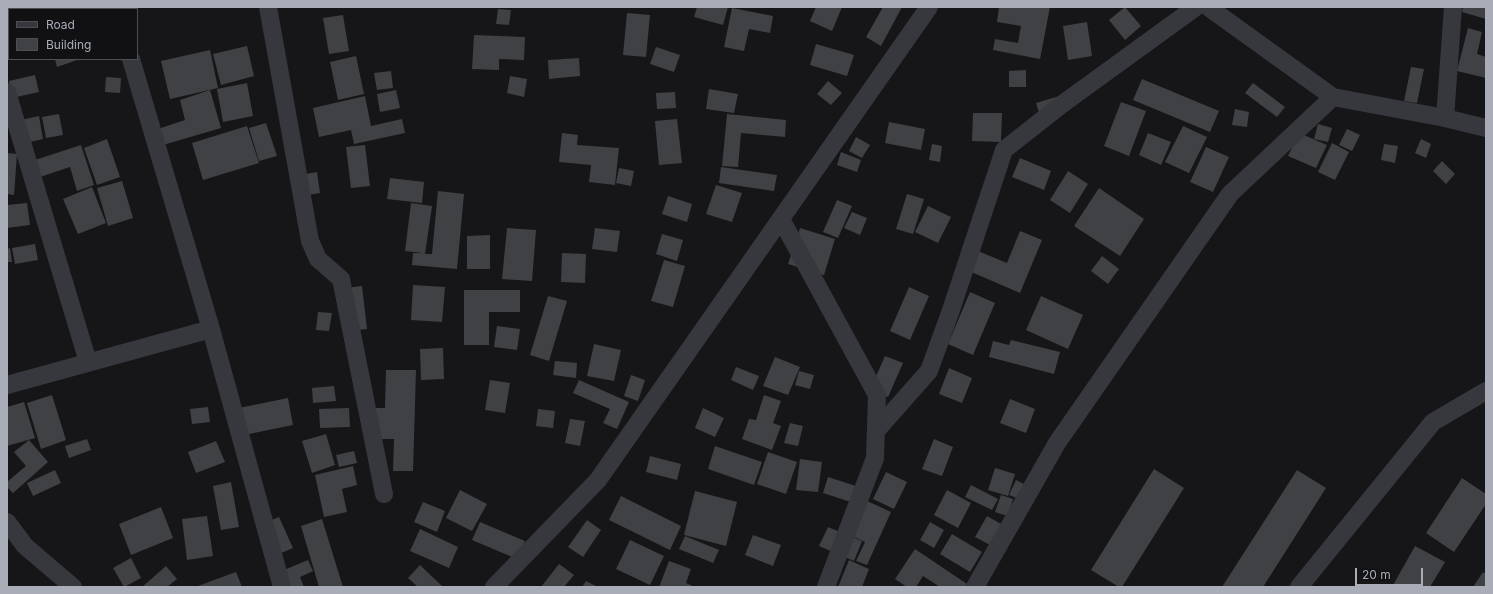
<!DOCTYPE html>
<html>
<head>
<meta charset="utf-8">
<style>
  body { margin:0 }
  #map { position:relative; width:1493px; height:594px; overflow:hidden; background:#161618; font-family:Inter,sans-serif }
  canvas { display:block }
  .frame { position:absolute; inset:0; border:8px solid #a8adb8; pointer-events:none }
  .legend { position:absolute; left:8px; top:8px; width:130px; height:52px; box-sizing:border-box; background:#111113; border:1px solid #4d4f55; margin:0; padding:5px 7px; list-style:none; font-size:12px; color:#a8adb8 }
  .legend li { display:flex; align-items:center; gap:8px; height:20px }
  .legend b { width:20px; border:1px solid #4d4f55 }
  .scale { position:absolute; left:1355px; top:568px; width:68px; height:18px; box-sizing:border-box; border:2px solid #a8adb8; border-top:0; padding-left:5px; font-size:12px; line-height:14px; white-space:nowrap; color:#a8adb8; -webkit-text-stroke:3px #111113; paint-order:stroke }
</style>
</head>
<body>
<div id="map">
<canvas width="1493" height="594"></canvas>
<div class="frame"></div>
<ul class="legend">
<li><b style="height:5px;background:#37383d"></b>Road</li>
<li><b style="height:11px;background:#404145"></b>Building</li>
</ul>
<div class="scale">20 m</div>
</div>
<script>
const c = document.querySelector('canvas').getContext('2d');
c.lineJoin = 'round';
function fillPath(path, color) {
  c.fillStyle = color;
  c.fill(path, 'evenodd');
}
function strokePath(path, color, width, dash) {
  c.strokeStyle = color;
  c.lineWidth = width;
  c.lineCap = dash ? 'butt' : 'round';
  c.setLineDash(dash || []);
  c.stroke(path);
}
fillPath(new Path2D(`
  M41 7H81L82 9H41Z
  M697 7H728L723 25 694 17Z
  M816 7H842L832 31 810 21Z
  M883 7H902L881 46 866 37Z
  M999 7H1050L1040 59 993 50 995 39 1018 43 1021 26 997 22Z
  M1125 7 1141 26 1125 40 1109 20Z
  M1463 7H1486V19L1462 12Z
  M732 8 773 16 770 33 749 29 744 51 724 47Z
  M498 9 511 10 509 25 496 24Z
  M627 13 650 15 646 57 623 55Z
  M343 15 349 51 329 54 323 18Z
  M1087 22 1092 56 1068 60 1063 26Z
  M1468 28 1482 32 1477 54 1486 57V78L1457 71Z
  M474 35 525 37 524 60 499 59V70L472 69Z
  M816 44 854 55 847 76 810 65Z
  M247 46 254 76 221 85 213 54Z
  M656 47 680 55 674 72 650 64Z
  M210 50 218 88 170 99 161 61Z
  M356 56 364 94 338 100 330 62Z
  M579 58 580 76 549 79 548 60Z
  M55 59H80L57 67Z
  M1411 67 1424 69 1417 103 1404 101Z
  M1026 70V87H1009V71Z
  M391 71 393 88 377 90 374 73Z
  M35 75 39 92 12 98 9 81Z
  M510 76 527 79 524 97 507 93Z
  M106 77 121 78 120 93 105 92Z
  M1142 79 1219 111 1210 132 1133 100Z
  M828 81 842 93 831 105 817 94Z
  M247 83 253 116 223 122 217 89Z
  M1253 83 1285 107 1277 117 1245 93Z
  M709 89 738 94 734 113 706 109Z
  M210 90 221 128 163 145 158 129 185 120 180 100Z
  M396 90 400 108 380 112 377 94Z
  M675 92 676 108 657 109 656 93Z
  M1063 95 1040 116 1036 103Z
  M365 96 371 126 402 119 405 133 354 144 351 130 319 137 313 108Z
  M1121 102 1146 111 1129 156 1104 146Z
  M1235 109 1249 112 1247 127 1232 125Z
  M973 113H1002L1001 142 972 141Z
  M59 114 63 135 46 138 42 117Z
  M727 114 786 120 785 137 741 133 738 167 722 166Z
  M39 116 43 139 25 143 21 120Z
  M677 119 682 163 659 165 655 121Z
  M889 122 925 129 921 150 885 143Z
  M266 123 277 156 259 161 249 128Z
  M1318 124 1332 128 1328 142 1314 139Z
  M247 126 259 163 203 180 192 143Z
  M1183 126 1207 137 1189 173 1165 162Z
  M1347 129 1360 135 1352 151 1339 145Z
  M562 133 578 135 577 145 619 148 615 185 589 182 591 165 559 162Z
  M1148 133 1171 142 1161 165 1139 155Z
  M1299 133 1327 145 1316 168 1288 156Z
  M856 137 870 145 862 158 849 151Z
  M107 139 120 177 97 185 84 148Z
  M1421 139 1431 144 1426 158 1415 153Z
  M1332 143 1349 152 1335 180 1318 172Z
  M932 144 942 146 940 162 929 160Z
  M1384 144 1398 146 1395 163 1381 160Z
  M81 145 94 185 77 191 70 167 37 178 32 161Z
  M365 145 370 186 351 188 346 147Z
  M1206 147 1229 157 1213 192 1190 182Z
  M841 152 861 160 857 172 837 165Z
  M7 153 17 154 14 195 7 194Z
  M1020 158 1051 171 1044 190 1012 177Z
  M1442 161 1455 174 1446 184 1433 171Z
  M721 167 777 175 774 191 719 183Z
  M619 168 634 171 631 186 616 183Z
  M1068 171 1088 184 1070 213 1050 200Z
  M317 172 320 193 302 196 300 175Z
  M390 178 424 182 422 203 387 199Z
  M122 181 133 218 108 226 97 188Z
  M716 185 742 193 732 222 706 214Z
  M92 187 106 223 78 234 63 199Z
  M1099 188 1144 219 1120 256 1074 226Z
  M438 191 464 194 457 269 412 265 413 253H423L405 251 411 203 432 206 425 254H432Z
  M907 194 924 199 913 234 896 229Z
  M668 196 692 204 687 222 662 214Z
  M837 200 852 206 838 238 823 232Z
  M27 203 30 225 7 228V205Z
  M928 206 951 217 938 243 915 232Z
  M852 212 867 218 860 235 844 228Z
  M507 228 536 230 532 281 502 279Z
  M595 228 620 231 617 252 592 249Z
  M800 228 835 239 824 275 788 264Z
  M1020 231 1042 240 1020 293 969 271 978 251 1007 263Z
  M662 234 683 240 677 261 656 254Z
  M490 235V269H467V236Z
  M35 244 38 260 15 264 12 248Z
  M10 248 12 262H7V249Z
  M562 253 586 254 585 283 561 282Z
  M1102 256 1119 269 1108 284 1091 271Z
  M664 260 685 266 673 307 651 301Z
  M413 285 445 287 442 322 411 320Z
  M362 286 367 329 350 331 345 288Z
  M909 287 929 296 910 340 890 331Z
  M464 290H520V312H489V345H464Z
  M970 292 995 303 973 355 948 344Z
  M548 296 567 301 549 361 530 355Z
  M1041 296 1083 315 1068 349 1026 330Z
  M318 312 332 313 329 331 316 330Z
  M497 326 520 329 517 350 494 347Z
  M1011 340 1060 352 1054 374 989 357 993 341 1009 345Z
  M594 344 621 350 614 381 587 376Z
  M443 348 444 379 421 380 420 349Z
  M885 356 903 363 888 397 870 390Z
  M775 357 800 367 788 395 763 386Z
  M555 361 577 363 576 378 553 375Z
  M736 367 759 376 753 390 731 380Z
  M949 368 972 378 962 403 939 394Z
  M386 370H416L413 471H393L394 439H371L372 408H385Z
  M799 371 814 375 810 389 795 385Z
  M631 375 645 380 638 401 624 396Z
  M490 380 510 383 505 413 485 410Z
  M579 380 629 402 617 429 603 423 610 409 573 393Z
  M334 386 336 401 313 403 312 388Z
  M52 395 66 440 41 449 27 403Z
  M764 395 781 401 773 423 781 426 772 450 742 439 749 419 756 420Z
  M288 398 293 425 239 436 234 409Z
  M1010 399 1035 409 1026 433 1000 423Z
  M24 402 35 438 7 446V407Z
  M208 407 210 422 192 424 190 409Z
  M349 408 350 427 320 428 319 409Z
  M703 408 724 418 715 437 695 428Z
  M538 409 555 411 553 428 536 426Z
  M570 419 585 421 580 446 565 443Z
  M790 423 803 426 798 446 784 443Z
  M326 434 335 465 312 473 302 441Z
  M87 439 91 450 69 458 65 446Z
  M934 439 953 447 942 476 922 469Z
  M29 440 48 462 13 493 7 487V482L26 466 14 452Z
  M216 441 225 462 196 473 188 452Z
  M715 446 762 462 754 485 708 469Z
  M354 451 357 463 339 467 336 455Z
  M768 452 797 462 786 494 757 484Z
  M650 456 681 464 677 480 646 472Z
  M800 459 822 462 818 492 796 490Z
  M353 466 357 485 342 489 347 512 324 517 315 475Z
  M995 468 1015 474 1008 496 988 490Z
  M1154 469 1184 488 1122 587H1119L1091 570Z
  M55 470 61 483 33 496 27 483Z
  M1297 470 1326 488 1263 587H1222Z
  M886 472 907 482 894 509 873 499Z
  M828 477 865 489 860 505 823 493Z
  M1462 478 1486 494V504L1454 552 1426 533Z
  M1016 480 1026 485 1019 499 1009 495Z
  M231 482 239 527 221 530 213 486Z
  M971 485 998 499 992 510 965 497Z
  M460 490 487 504 472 531 446 518Z
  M947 490 971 503 958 528 934 515Z
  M695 491 737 502 726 546 684 535Z
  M1001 495 1013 499 1008 516 995 512Z
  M621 496 681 526 670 550 609 520Z
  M865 500 891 512 867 565 856 561 865 542 850 535Z
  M423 502 445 511 437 532 414 522Z
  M161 507 173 538 131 555 119 524Z
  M207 516 213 556 187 560 182 519Z
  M987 516 1001 524 990 545 975 537Z
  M279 517 293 548 274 556 260 525Z
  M322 519 343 587H319L301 526Z
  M587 520 601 530 583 557 568 547Z
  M480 522 525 541 517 559 472 540Z
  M930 522 944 530 934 548 920 540Z
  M828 527 862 541 854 561 819 546Z
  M420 529 458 547 449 568 410 551Z
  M952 534 982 552 970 572 940 554Z
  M753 535 781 545 773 566 745 555Z
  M685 536 719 550 713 563 679 549Z
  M630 540 664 556 650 585 616 569Z
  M1415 546 1445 562 1430 587H1392Z
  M915 549 967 584 965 587H940L923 576 916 587H907L895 579Z
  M131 558 141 578 124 587 113 568Z
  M308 560 313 571 300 577 304 587H277L272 575Z
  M849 560 869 569 862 587H838Z
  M669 561 691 569 686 583 695 587H659Z
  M559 564 574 575 564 587H541Z
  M420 565 443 587H418L408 578Z
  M166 566 177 579 167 587H142Z
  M236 572 242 587H195Z
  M1483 572 1486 574V587H1473Z
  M586 581 598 587H582Z`), '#404145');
strokePath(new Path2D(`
  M116 7V9
  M268 7 310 241 318 259 341 279 384 494
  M1208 7 1333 97 1445 118 1486 128
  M131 59 211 329 282 587
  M7 92 88 362
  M1445 118 1453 7
  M781 219 877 395 875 458 826 587
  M7 385 211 329
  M876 431 929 371 951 310 1004 150 1061 105 1196 7
  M7 522 25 546 73 587
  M494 587 598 480 929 7
  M975 587 1057 443 1230 194 1333 97
  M1299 587 1433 422 1486 391`), '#37383d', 18);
</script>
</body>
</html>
